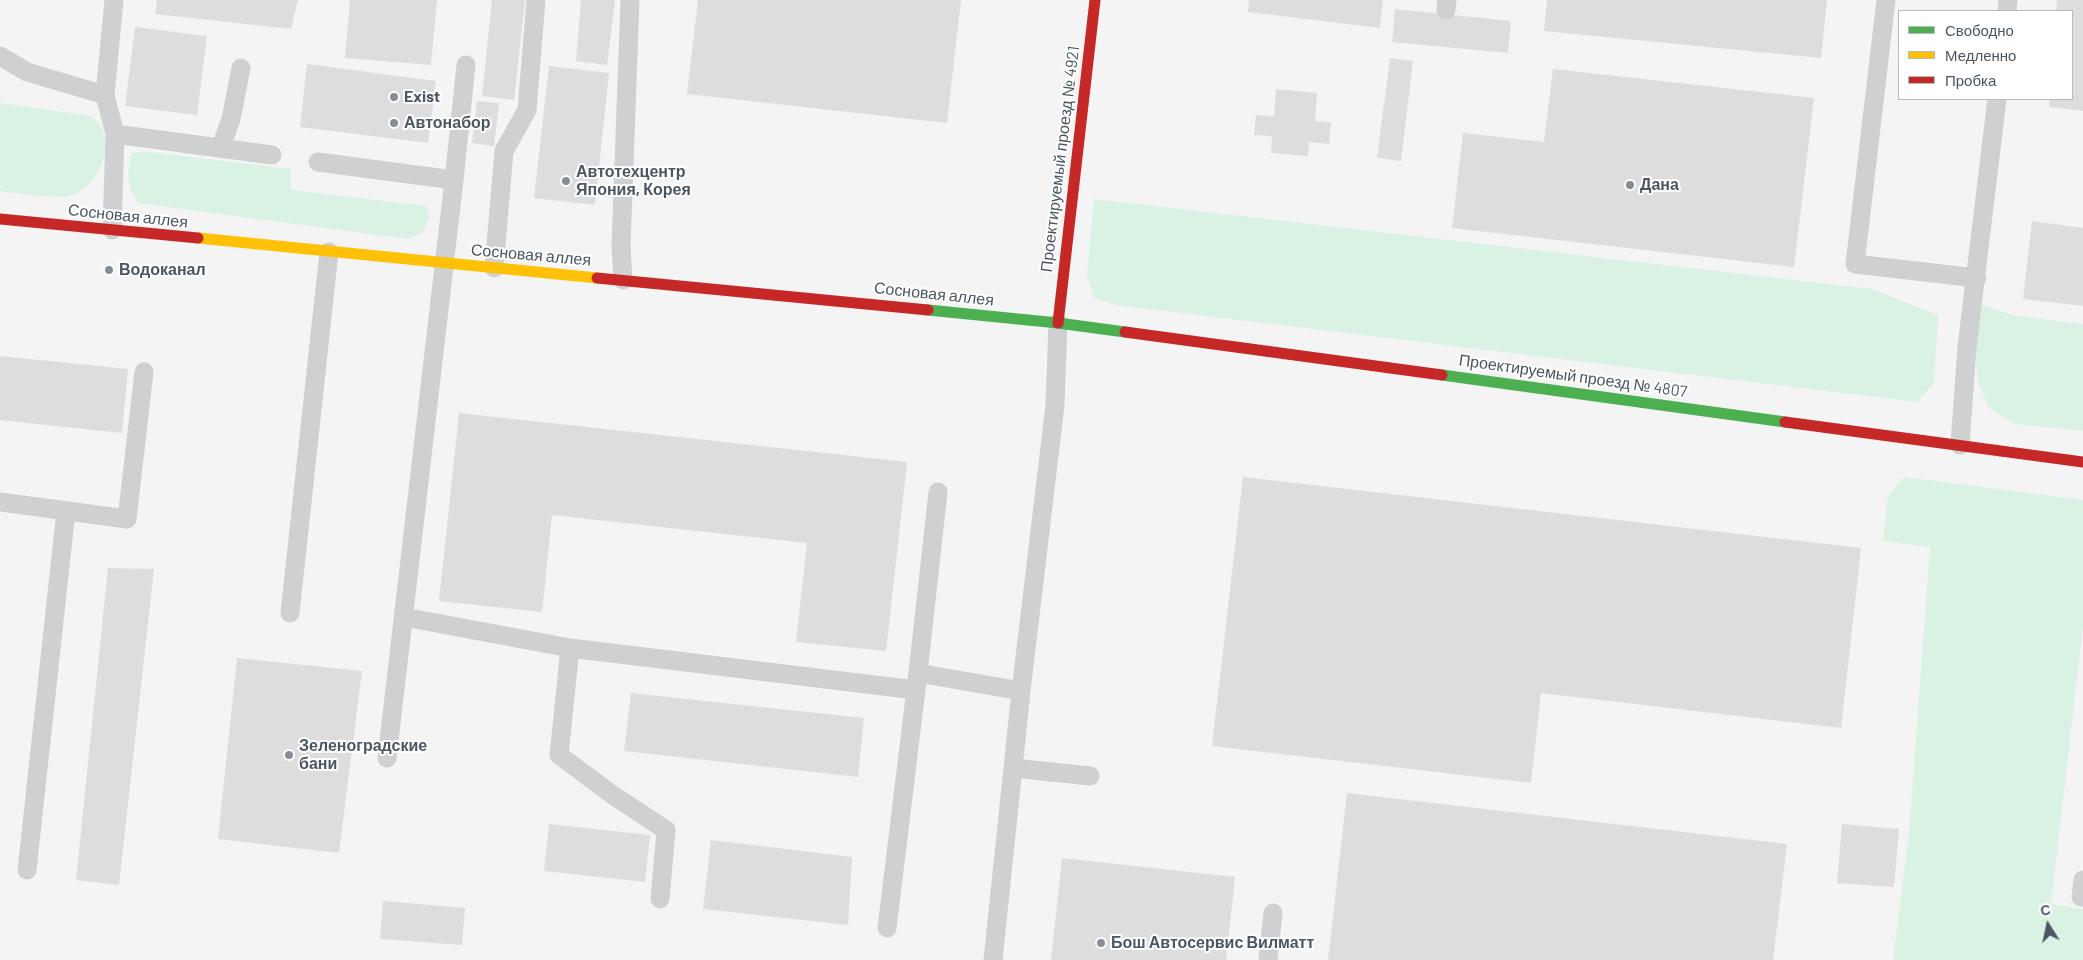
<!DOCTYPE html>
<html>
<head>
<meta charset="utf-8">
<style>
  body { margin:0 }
  #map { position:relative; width:2083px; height:960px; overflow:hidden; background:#f4f4f4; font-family:Barlow,sans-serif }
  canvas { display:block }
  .legend { position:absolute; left:1898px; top:10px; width:175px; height:90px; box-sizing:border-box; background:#fff; border:1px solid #b7bbc0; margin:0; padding:6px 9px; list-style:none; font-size:15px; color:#4a5661 }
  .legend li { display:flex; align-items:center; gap:10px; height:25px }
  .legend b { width:25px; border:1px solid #b7bbc0 }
  .north { position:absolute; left:2023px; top:900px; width:50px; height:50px; -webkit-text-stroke:4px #fff; paint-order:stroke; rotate:350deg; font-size:14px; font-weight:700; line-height:20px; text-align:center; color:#4a5661 }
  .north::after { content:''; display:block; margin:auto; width:18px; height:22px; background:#4a5661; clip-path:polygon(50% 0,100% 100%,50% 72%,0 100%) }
</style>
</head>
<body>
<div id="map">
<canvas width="2083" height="960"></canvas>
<ul class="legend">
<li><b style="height:6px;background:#4caf50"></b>Свободно</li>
<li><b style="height:6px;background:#ffc107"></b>Медленно</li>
<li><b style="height:6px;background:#c62828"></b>Пробка</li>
</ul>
<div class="north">С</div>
</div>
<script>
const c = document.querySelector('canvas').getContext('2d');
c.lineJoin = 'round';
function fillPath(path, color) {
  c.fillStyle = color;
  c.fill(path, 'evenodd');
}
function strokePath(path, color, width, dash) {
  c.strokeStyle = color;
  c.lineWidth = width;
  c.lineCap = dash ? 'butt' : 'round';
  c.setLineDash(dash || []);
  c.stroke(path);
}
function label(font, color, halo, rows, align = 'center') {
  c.font = font + ' Barlow,sans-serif';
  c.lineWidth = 4;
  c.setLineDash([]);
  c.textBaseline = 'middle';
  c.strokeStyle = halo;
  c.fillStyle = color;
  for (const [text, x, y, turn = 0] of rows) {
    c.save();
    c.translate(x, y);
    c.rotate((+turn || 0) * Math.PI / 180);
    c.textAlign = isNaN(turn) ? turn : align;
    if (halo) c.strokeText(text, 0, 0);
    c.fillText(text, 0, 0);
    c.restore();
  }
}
fillPath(new Path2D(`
  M0 103 92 116C95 120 102 125 103 131 111 157 95 189 69 196 61 199 12 193 0 191Z
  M149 152 291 169V190L426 206 429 216 423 232 408 239 138 203C127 184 126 176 132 153Z
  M1094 199 1872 289 1938 315 1934 383 1917 402 1115 305 1094 298 1087 276Z
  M1981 304 2011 315 2083 324V431L2015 424 1989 408 1978 382 1974 344Z
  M1904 477 2083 500V626L2051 904 2083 909V960H1893L1909 833 1930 547 1883 541 1888 496Z`), '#d9f2e3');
fillPath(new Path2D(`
  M157 0H298L291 29 155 14Z
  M350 0H437L431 65 345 58Z
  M492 0H525L514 100 482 96Z
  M581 0H615L607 65 576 61Z
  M698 0H961L947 123 687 94Z
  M1249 0H1383L1380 28 1248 12Z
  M1547 0H1827L1821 58 1544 31Z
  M2057 0H2083V111L2049 107V99H2072V11H2056Z
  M1395 9 1511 21 1508 53 1392 42Z
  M135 27 207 36 197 115 125 106Z
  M1390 58 1413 61 1401 161 1377 158Z
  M307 64 436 81 428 143 300 127Z
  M549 66 609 73 595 205 534 198Z
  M1553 69 1814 98 1794 267 1452 228 1463 133 1544 142Z
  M1276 89 1317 93 1315 121 1331 122 1329 144 1309 142 1308 156 1271 153 1272 136 1254 135 1256 115 1274 116Z
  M477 101 499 103 494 146 472 143Z
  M2032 221 2083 228V306L2023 299Z
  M0 356 128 369 122 433 0 420Z
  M459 413 907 462 886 651 796 642 807 543 552 515 542 612 439 601Z
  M1243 477 1861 548 1841 728 1541 693 1531 783 1212 746Z
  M108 568 154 569 119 885 76 880Z
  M237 658 362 671 339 853 218 839Z
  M631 693 864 718 858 777 624 751Z
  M1347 793 1787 844 1773 960H1328Z
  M549 824 650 835 645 882 544 871Z
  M1842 824 1899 829 1894 887 1837 883Z
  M711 840 852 857 848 925 703 909Z
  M1062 858 1235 877 1226 960H1051Z
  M383 901 465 908 462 945 380 939Z`), '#ddddde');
strokePath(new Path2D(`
  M1886 0 1855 264 1977 278
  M1446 10 1447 0
  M2007 11 2008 0
  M0 56 27 72 105 95
  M115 134 272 155
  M221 147 231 119 241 68
  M318 162 454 180 387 758
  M454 180 466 65
  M112 230 115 134 105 95 114 0
  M494 268 504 151 527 110 536 0
  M623 280 621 246 630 0
  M1960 445 1967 347 1997 99
  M0 502 127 519 144 372
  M290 613 329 252
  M404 617 570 648
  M918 673 938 492
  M1013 768 1090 776
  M27 870 66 511
  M2083 880 2081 897H2083
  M660 899 666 830 614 796 559 755 570 648 916 690
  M887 928 918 673 1021 691
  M993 960 1021 691 1055 405 1058 323
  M1268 960 1273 913`), '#ced0d2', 19);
strokePath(new Path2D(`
  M928 310 1058 323 1125 332
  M1442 375 1785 422`), '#4caf50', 11);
strokePath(new Path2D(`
  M198 238 597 278`), '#ffc107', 11);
strokePath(new Path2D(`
  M0 219 198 238
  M597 278 928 310
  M1058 323 1095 0
  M1125 332 1442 375
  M1785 422 2083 462`), '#c62828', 11);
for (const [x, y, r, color] of [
  [394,97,5,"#868d94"],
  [394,123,5,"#868d94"],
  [566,181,5,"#868d94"],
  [1630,185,5,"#868d94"],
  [109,270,5,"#868d94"],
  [289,755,5,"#868d94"],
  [1101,943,5,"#868d94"]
]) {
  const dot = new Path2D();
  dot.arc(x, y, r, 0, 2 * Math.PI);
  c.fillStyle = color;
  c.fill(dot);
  strokePath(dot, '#fff', 2);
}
label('bold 16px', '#4a5661', '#fff', [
  ["Exist",404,97],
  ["Автонабор",404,123],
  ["Автотехцентр",576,172],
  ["Япония, Корея",576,190],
  ["Дана",1640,185],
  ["Водоканал",119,270],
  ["Зеленоградские",299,746],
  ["бани",299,764],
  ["Бош Автосервис Вилматт",1111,943]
], 'left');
label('16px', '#4a5661', '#fff', [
  ["Проектируемый проезд № 4921",1060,159,-83],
  ["Сосновая аллея",128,216,6],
  ["Сосновая аллея",531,255,5],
  ["Сосновая аллея",934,294,6],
  ["Проектируемый проезд № 4807",1573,376,8]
]);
</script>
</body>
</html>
